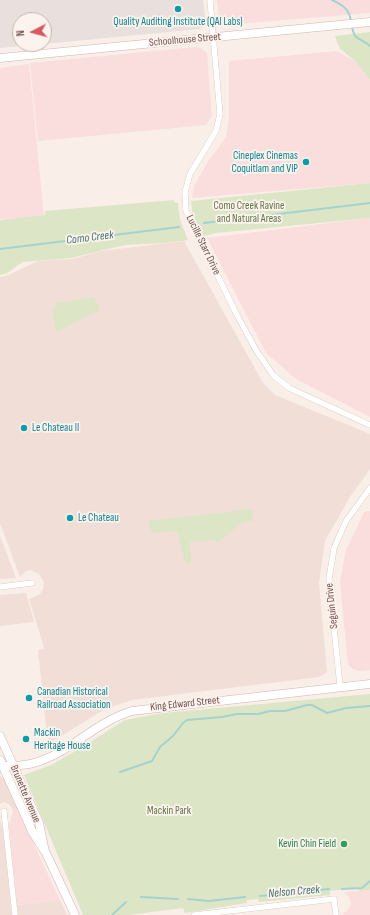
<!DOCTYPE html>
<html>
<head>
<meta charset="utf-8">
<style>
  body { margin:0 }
  #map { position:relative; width:370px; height:915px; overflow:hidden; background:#faeee8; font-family:"Sofia Sans Condensed",sans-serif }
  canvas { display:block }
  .north { position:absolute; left:12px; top:12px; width:40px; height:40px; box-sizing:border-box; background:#fdf3ee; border:1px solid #c5b3ae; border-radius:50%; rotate:264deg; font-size:11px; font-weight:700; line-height:16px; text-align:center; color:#71524e }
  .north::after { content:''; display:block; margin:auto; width:14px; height:18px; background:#d65a5f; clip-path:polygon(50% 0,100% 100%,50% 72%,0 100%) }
</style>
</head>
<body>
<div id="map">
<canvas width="370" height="915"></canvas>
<div class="north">N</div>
</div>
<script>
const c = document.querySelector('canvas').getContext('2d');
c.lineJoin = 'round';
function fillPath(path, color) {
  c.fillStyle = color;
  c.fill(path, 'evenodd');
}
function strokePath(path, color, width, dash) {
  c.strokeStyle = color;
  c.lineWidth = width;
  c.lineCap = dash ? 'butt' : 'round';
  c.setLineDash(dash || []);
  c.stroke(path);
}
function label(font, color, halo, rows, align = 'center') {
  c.font = font + ' "Sofia Sans Condensed",sans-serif';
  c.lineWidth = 3.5;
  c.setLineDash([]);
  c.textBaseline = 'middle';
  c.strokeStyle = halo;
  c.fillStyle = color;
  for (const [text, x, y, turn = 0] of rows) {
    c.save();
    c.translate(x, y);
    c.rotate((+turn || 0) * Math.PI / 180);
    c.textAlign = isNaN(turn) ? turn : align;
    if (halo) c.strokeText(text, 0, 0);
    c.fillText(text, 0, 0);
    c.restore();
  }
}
fillPath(new Path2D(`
  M184 241 263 383 275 395 370 434V469L350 497 325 541 319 583 327 672 319 677 132 700 105 709 48 744 38 650 44 649 43 644 29 599 40 594 43 589 44 582 39 574 31 570 26 571 20 577 0 523V277L6 276 38 261 72 259 101 251Z
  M0 536 16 578 0 579Z
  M26 593 34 622 0 626V595Z
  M0 776 3 778 6 783 17 808 13 810 9 804 3 802 0 804Z
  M0 819 3 830 12 915H0Z
  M60 900 67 915H18L17 905Z`), '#f1ded7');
fillPath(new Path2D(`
  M217 0H370V13L224 25 219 18Z
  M195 47 201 48 207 53 212 116 206 125 38 141 30 63Z
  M337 51 356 62 370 80V183L192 198 194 186 207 163 226 137 229 119V61Z
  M29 64 44 217 0 219V68Z
  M370 218V417L296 379 266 353 207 238Z
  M370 511V670L360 671 354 670 348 665 340 581 346 550 364 512Z
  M17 808 60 900 17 905 9 826 13 810Z
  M370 890V915H342L348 910 351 905 349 897 344 892Z`), '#f9dedd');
fillPath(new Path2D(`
  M0 0H203L206 24 200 29 44 44V20H20V44H43L0 48Z`), '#e9e0de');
fillPath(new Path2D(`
  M370 32V80L356 62 339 48 340 46 338 45 335 36Z
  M370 183V218L216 233 201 237 193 218 191 201Z
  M174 200 175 203H178L180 220 188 240 165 243 125 245 71 258 23 262C15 266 10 274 0 275V220L45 215V211Z
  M94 297 99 310 57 332C55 324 50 309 57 303Z
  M252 509 254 520 240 524 218 543 213 540 190 542 191 562 185 563 177 531 152 533 148 521Z
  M370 694V890L360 891 355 888 330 891V895L259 902 258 899 247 900V903L185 913 183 908 128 915H83L24 775 51 765 79 749 125 720 163 713Z`), '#dce6c7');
strokePath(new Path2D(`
  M332 0C343 5 349 9 351 21
  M352 26C354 41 360 37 370 46
  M204 223 370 203
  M0 249 179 227
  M120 772 152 761 160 747 173 736 183 723 187 720 222 717 237 714H258L270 711H285L307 705H312L327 713 346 708 370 706
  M342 889 362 888 370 881
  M260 896 329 889
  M141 897 178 899
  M188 899 209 901 245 897
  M112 915 126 902`), '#a5d2cd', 2);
const street = new Path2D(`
  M210 0 220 114 216 131 190 174 185 192 186 211 237 315 256 350 273 375 289 388 370 425
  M0 587 32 583
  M340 686 329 579 334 548 346 521 370 488
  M4 811 15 915
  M194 915 334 899 336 915`);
const secondary = new Path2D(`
  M0 58 370 22
  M0 736 39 823 44 847
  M0 760 33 833 46 853 75 915
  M0 766C11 766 23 766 34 763 70 753 95 722 132 711L370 684`);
strokePath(street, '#cdb6b2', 6);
strokePath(secondary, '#cfb5b0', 9);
strokePath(street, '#fff', 5.5);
strokePath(secondary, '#fff', 8);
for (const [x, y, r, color] of [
  [178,9,4,"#0f9aa8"],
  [306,162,4,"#0f9aa8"],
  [24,428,4,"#0f9aa8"],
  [70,518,4,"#0f9aa8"],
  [29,698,4,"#0f9aa8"],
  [26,739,4,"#0f9aa8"],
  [344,844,4,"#2e9e5b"]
]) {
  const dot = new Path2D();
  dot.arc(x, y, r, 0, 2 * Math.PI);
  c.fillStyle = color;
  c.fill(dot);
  strokePath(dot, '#fdf3ee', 1.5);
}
label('11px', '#0d838f', '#fdf3ee', [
  ["Quality Auditing Institute (QAI Labs)",178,22,"center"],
  ["Cineplex Cinemas",298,156,"right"],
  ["Coquitlam and VIP",298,169,"right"],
  ["Le Chateau II",32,428],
  ["Le Chateau",78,518],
  ["Canadian Historical",37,692],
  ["Railroad Association",37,705],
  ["Mackin",34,733],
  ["Heritage House",34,746]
], 'left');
label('11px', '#71524e', '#fdf3ee', [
  ["Schoolhouse Street",185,40,-5],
  ["Lucille Starr Drive",203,245,64],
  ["Seguin Drive",332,606,-96],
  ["King Edward Street",185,704,-6],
  ["Brunette Avenue",25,794,67]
]);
label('11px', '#617648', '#fdf3ee', [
  ["Como Creek Ravine",249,206],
  ["and Natural Areas",249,219],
  ["Mackin Park",169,811]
]);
label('11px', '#27864d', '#fdf3ee', [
  ["Kevin Chin Field",336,844]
], 'right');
label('italic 12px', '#447570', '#fdf3ee', [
  ["Como Creek",90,238,-7],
  ["Nelson Creek",294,892,-5]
]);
</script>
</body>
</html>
